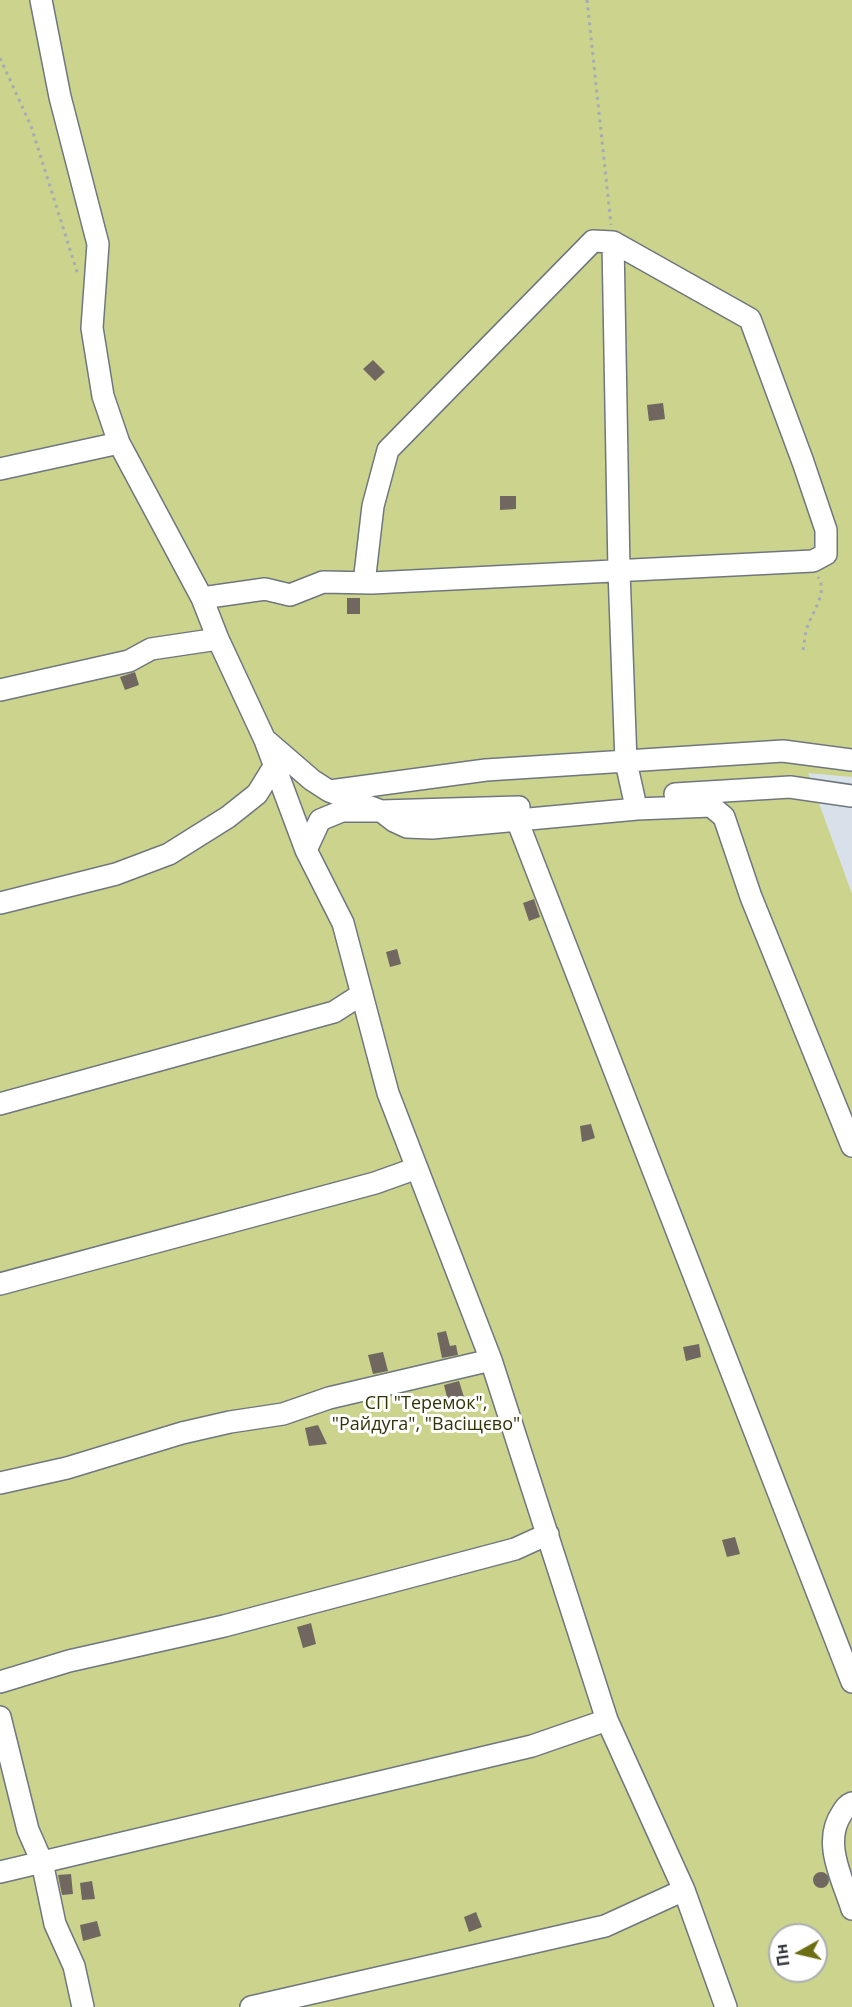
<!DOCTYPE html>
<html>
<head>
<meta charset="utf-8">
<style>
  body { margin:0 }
  #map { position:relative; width:852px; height:2007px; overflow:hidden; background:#d8e0e9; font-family:"Open Sans",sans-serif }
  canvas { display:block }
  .north { position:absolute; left:768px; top:1923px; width:60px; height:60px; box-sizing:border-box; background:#fff; border:2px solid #adafb0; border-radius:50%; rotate:262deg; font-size:16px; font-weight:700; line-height:24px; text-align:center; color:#33363a }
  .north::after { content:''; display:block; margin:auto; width:21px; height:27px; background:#6d6e11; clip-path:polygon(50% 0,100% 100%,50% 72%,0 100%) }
</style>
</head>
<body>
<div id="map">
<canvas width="852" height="2007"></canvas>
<div class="north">Пн</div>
</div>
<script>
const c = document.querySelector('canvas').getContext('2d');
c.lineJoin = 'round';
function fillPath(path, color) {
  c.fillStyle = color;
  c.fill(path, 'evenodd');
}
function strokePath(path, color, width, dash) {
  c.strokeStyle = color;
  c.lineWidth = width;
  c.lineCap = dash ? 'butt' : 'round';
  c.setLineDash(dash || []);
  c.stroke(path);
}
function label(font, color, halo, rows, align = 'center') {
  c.font = font + ' "Open Sans",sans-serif';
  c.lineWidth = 6;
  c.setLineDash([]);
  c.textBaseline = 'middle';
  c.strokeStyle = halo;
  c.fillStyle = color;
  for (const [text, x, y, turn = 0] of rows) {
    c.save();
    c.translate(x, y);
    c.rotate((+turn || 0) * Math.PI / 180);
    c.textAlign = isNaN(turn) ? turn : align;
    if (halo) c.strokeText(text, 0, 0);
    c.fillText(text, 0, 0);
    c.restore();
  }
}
fillPath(new Path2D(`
  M0 0H852V777L808 773 852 894V2007H0ZM780 1935H816V1971H780Z`), '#cbd38c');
fillPath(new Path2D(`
  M373 360 385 372 375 381 363 369Z
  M663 403 665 419 649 421 647 405Z
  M500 496H516V509L500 510Z
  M347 598H360V614H347Z
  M135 672 139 685 125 690 120 677Z
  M534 899 540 917 529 921 523 903Z
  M397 949 401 964 390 967 386 952Z
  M591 1124 595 1138 582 1142 580 1126Z
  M446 1331 450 1346 456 1345 458 1355 442 1358 437 1333Z
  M699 1344 701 1357 686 1361 683 1347Z
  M383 1352 388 1371 373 1374 368 1355Z
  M459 1381 464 1397 448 1401 444 1385Z
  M318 1425 327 1444 309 1446 305 1428Z
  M735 1537 740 1554 727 1557 722 1540Z
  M311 1623 316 1644 303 1648 297 1627Z
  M813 1880a8 8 0 1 1 16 0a8 8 0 1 1-16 0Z
  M71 1874 73 1894 62 1895 58 1875Z
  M92 1881 95 1899 82 1900 80 1883Z
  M476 1912 482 1927 469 1932 464 1917Z
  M97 1921 101 1936 83 1941 80 1925Z`), '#706761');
const minor = new Path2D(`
  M41 0 60 97 98 244 92 328 103 396 119 443 202 598 218 639 265 740 306 850 343 923 388 1093 491 1360 607 1720 684 1890 726 2007
  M613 242 619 571 626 762 634 798
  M0 469 119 443
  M202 598 265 589 290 595 323 582 372 583 813 561 826 554V530L803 462 750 319 613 242 593 241 388 450 373 506 364 583
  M0 690 129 661 151 649 218 639
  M268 742 312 780 329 791 381 811 519 807
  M330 791 486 770 783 751 852 760
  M675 794 790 787 852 796
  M517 820 852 1682
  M306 850 320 820 342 811H381L394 821 407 827 432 828 637 809 711 806 724 817 751 897 852 1146
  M0 903 116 874 169 854 228 817 257 794 275 765
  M0 1104 334 1012 362 994
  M0 1284 375 1183 417 1168
  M0 1483 67 1468 182 1433 230 1422 283 1414 329 1398 491 1360
  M0 1682 69 1661 224 1626 515 1549 548 1534
  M0 1717 28 1830 42 1862 55 1924 74 1966 83 2007
  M852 1803C847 1805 845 1808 842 1813 822 1842 842 1878 852 1909
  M0 1872 532 1746 607 1720
  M251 2007 605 1926 684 1890`);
strokePath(minor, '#6f777e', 24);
strokePath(new Path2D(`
  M587 0 611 225
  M0 58 31 126 78 275
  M803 650C804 644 805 637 806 631 810 615 829 593 818 577`), '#a6acb4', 3, [3, 4.5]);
strokePath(minor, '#fff', 21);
label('18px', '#313407', '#fff', [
  ["СП \"Теремок\",",426,1404],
  ["\"Райдуга\", \"Васіщєво\"",426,1425]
]);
</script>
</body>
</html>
